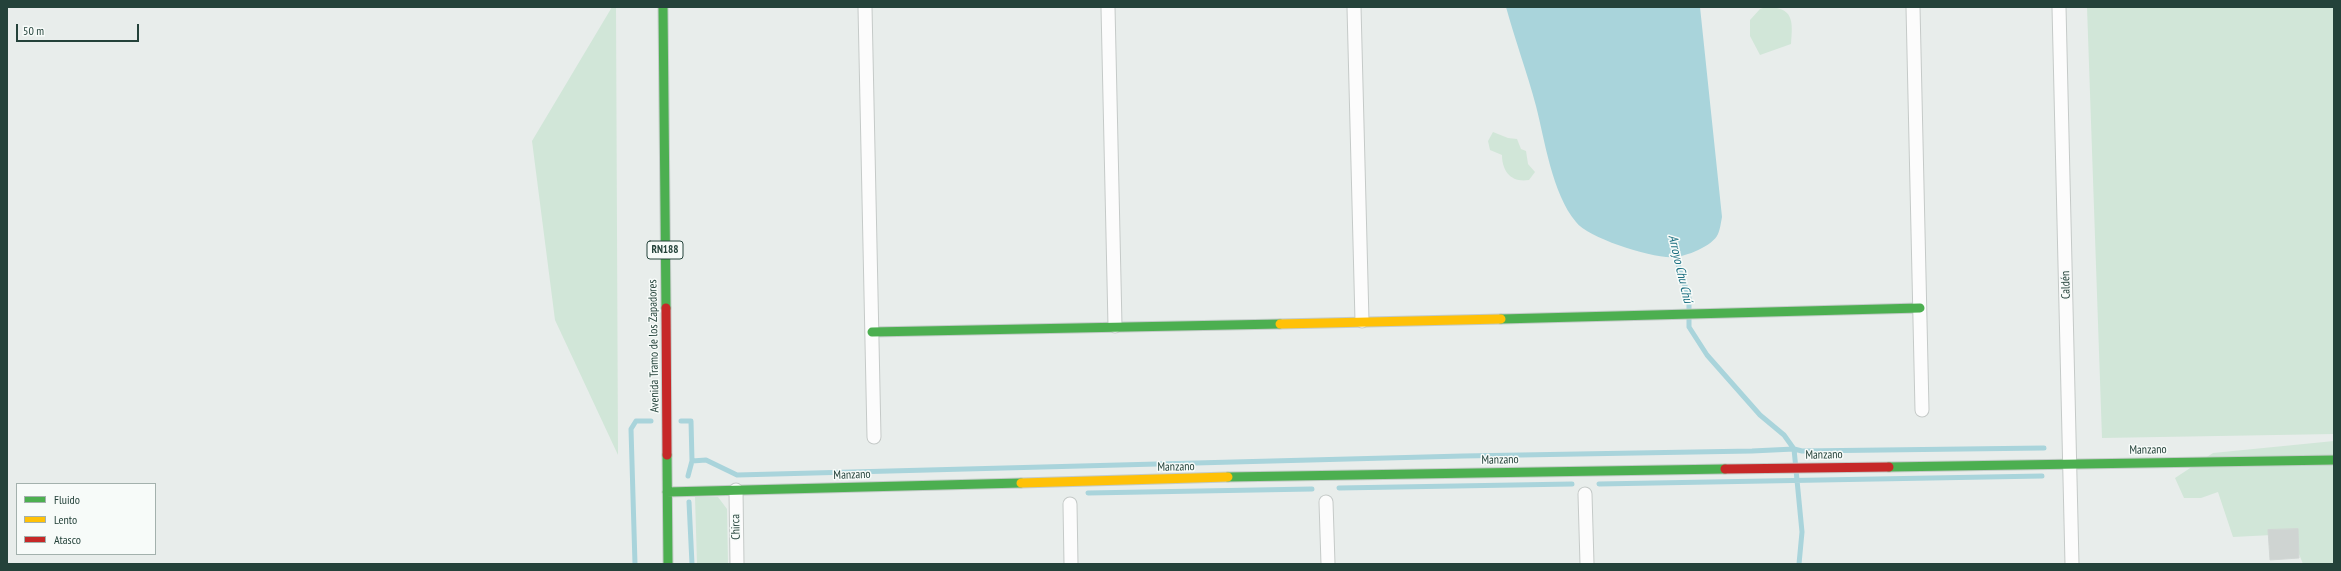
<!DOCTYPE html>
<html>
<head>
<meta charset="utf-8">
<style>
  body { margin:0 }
  #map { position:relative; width:2341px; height:571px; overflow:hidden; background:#e8edeb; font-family:"PT Sans Narrow",sans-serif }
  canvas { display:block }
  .frame { position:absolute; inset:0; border:8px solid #24423a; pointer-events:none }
  .legend { position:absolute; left:16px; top:483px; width:140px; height:72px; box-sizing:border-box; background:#f7fbf9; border:1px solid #a3b1ad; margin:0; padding:5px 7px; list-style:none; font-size:12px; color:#24423a }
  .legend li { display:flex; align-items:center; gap:8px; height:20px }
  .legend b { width:20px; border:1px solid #a3b1ad }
  .scale { position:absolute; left:16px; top:24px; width:123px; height:18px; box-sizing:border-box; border:2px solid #24423a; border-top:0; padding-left:5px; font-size:12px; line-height:14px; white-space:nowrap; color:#24423a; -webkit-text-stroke:3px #f7fbf9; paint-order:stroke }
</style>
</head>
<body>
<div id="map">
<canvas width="2341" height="571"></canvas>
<div class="frame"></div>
<ul class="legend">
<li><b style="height:5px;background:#4caf50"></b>Fluido</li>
<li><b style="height:5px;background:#ffc107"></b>Lento</li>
<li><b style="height:5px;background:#c62828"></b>Atasco</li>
</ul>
<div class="scale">50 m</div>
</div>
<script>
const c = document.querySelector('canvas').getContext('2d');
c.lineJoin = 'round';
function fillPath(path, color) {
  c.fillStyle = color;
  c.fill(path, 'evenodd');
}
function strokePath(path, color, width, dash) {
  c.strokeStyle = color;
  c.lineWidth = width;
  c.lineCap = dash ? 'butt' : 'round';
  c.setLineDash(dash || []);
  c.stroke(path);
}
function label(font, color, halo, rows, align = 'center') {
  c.font = font + ' "PT Sans Narrow",sans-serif';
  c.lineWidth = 3;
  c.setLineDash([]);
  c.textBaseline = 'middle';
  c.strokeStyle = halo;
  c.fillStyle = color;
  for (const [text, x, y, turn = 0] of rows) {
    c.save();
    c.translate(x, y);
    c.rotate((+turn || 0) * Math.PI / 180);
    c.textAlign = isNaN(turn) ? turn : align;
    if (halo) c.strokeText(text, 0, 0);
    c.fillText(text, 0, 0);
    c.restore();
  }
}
fillPath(new Path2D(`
  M612 7H616L618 455 555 320 532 141Z
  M1766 7C1794 7 1793 21 1791 44L1760 55 1750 36V20L1760 9Z
  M2087 7H2334V434L2102 438Z
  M1493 132 1508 138 1517 139 1521 149 1526 151 1528 164 1535 172 1529 180C1512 183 1502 172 1502 155L1490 150 1488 141Z
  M2334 441V564H2303L2291 534 2233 537 2218 492 2201 498H2184L2175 478 2213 453Z
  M695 497H718L727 509 728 564H697Z`), '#d1e6d8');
fillPath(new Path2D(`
  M1506 7H1700L1722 217C1721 222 1720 230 1718 234 1713 246 1685 257 1674 257 1653 259 1588 238 1576 222 1552 193 1545 141 1536 106 1527 72 1515 40 1506 7Z`), '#a9d4db');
strokePath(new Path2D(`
  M1674 252 1689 298V327L1707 355 1760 415 1784 435 1794 449 1802 532 1799 564
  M681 421H691L692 461 706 460 737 475 1463 456 1752 451 1794 449 1802 451 2044 448
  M688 476 692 461
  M1599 484 2042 476
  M1339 488 1572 484
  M1088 493 1312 489
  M689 502 692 564
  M635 564 631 429 636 421H651`), '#a9d4db', 5);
const building = new Path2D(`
  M2298 529 2299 558 2270 560 2268 530Z`);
fillPath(building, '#cfd4d2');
strokePath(building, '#d1d6d4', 1);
const street = new Path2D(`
  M865 7 874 437
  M1108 7 1115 326
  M1354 7 1362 321
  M1913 7 1922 410
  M2059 7 2072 564
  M736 490 737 564
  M1585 494 1587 564
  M1326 502 1328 564
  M1070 504 1071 564`);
const fast = new Path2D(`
  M663 7 666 308
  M1501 319 1920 308
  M872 332 1280 324
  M667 455 668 564
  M1889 467 2334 460
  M1228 477 1725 469
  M667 492 1021 483`);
const slow = new Path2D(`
  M1280 324 1501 319
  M1021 483 1228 477`);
const jam = new Path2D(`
  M666 308 667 455
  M1725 469 1889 467`);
strokePath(street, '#c5cac8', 15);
strokePath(fast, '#c3cbc8', 11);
strokePath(slow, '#c3cbc8', 11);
strokePath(jam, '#c3cbc8', 11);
strokePath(street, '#fcfcfc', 13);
strokePath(fast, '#4caf50', 9);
strokePath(slow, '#ffc107', 9);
strokePath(jam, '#c62828', 9);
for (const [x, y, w] of [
  [665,250,36]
]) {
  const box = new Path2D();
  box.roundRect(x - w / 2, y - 9, w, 18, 3);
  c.fillStyle = '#f7fbf9';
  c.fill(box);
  strokePath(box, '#24423a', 1);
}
label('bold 11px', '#24423a', null, [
  ["RN188",665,250]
]);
label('12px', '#24423a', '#f7fbf9', [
  ["Caldén",2066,285,-91],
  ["Avenida Tramo de los Zapadores",654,346,-91],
  ["Manzano",2148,450,-1],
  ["Manzano",1824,455,-1],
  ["Manzano",1500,460,-1],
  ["Manzano",1176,467,-1],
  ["Manzano",852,475,-2],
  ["Chirca",736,527,-91]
]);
label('italic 13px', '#1c6f80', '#f7fbf9', [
  ["Arroyo Chu Chú",1680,269,77]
]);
</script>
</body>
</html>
